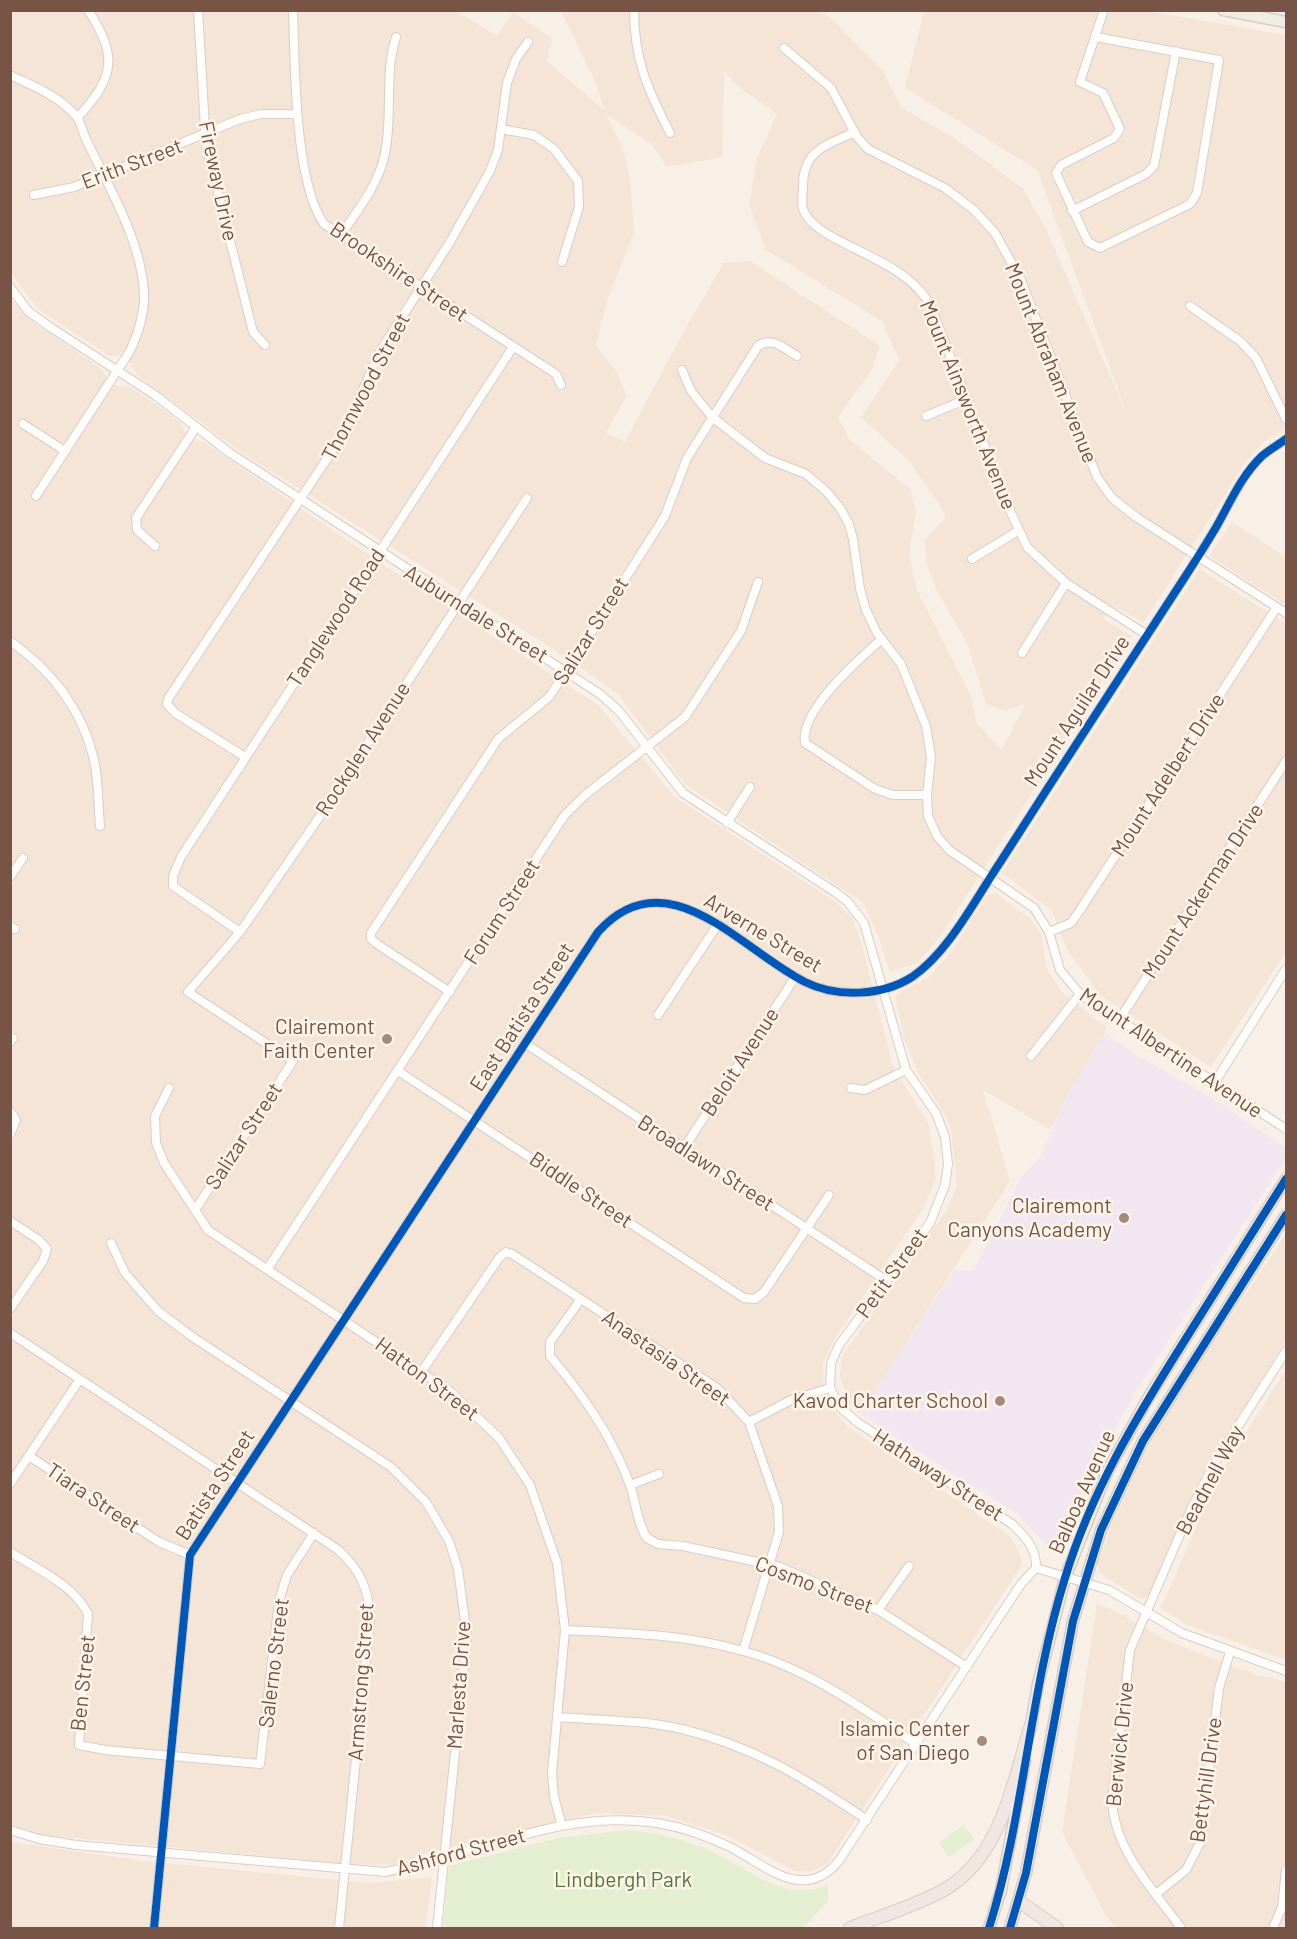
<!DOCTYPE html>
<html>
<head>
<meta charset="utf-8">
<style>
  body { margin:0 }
  #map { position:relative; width:1297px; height:1939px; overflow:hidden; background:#f8f0e7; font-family:Barlow,sans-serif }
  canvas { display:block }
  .frame { position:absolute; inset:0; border:12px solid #785446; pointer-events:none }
</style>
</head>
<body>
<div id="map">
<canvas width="1297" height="1939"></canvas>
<div class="frame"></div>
</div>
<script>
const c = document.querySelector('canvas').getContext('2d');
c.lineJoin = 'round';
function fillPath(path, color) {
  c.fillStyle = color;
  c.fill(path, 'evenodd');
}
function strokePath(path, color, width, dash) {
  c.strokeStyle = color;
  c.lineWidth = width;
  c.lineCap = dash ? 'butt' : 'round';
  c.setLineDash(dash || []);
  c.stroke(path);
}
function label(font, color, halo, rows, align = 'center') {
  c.font = font + ' Barlow,sans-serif';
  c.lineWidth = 5;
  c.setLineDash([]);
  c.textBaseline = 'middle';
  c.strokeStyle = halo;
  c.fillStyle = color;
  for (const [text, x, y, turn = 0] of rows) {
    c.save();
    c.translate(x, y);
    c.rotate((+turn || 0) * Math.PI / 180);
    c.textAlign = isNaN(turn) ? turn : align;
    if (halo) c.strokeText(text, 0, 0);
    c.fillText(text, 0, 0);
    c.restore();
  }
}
fillPath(new Path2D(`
  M454 10 497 36 513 12 552 38 547 61 605 111 595 82 561 11H819L831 18 883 71 901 108 955 138 1023 189 1044 225 1127 414 1037 170 905 88 924 11H1147L1286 35V428L1265 441 1246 461 1144 622 1112 606 1103 619 1132 636 940 937 917 963 890 972 877 933 863 903 686 785 617 693 564 656 241 452 137 375 131 364 119 356H109L38 309 15 279 11 270 10 11ZM724 71 739 87 777 114 757 158 749 205 766 250 882 321 899 360 861 417 911 463 943 510 945 518 925 540 927 565 937 591 968 645 986 704 1005 711 1025 704 1002 750 977 724 971 696 917 590 909 554 916 512 910 489 850 440 838 417 872 370 880 346 750 261 724 263 685 329 625 442 606 433 627 395 616 371 596 346 607 301 634 232 630 177 622 146 606 114 652 145 667 167 722 157Z
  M10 299 30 320 102 369 107 378 118 386H129L164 410 181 423 185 433 196 441 204 442 367 554 598 705 676 798 836 902 852 918 861 942 893 1066 928 1123 935 1158V1181L923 1209 835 1338 823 1364 824 1399 847 1426 1011 1537 1023 1563 827 1864 810 1872 795 1871 728 1836 667 1816 596 1813 435 1851 394 1865 351 1864 40 1835 11 1824Z
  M1232 522 1286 557V605L1209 556Z
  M1200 569 1286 624V952L1211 1067 1100 995 1067 950 1052 911 1002 873Z
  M996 893 1032 920 1042 937 1046 967 1061 991 1106 1027 1105 1033 1070 1090 1051 1130 983 1090 1010 1181 860 1414 851 1406 840 1377 842 1356 946 1211 957 1186 951 1129 942 1109 918 1073 905 1041 895 995 929 977 952 951 988 894Z
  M1286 1233V1340L1200 1478 1152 1590 1148 1596 1141 1599 1099 1573 1098 1563 1111 1527 1147 1449 1169 1411Z
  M1286 1370V1660L1187 1625 1161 1608 1219 1474Z
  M1097 1604 1115 1611 1168 1641 1206 1656 1255 1674 1286 1682V1928H1116L1105 1914 1062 1832Z
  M11 1842 143 1861 369 1883 432 1877 426 1928H11Z`), '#f4e5d7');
fillPath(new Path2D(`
  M1105 1033 1136 1055 1212 1098 1286 1148V1158L1138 1388 1080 1493 1062 1546 1046 1545 1018 1515 860 1414 954 1270H974L1021 1177 1041 1156 1070 1090Z`), '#f2e6f1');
fillPath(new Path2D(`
  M964 1825 974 1839 949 1857 939 1842Z
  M627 1830C656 1833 682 1838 709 1850 745 1866 787 1906 828 1884V1901L803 1928H443L449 1866 558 1838Z`), '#e4eed0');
const minor = new Path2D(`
  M198 10 206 145 253 332 265 345
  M293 10C295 64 294 181 324 224L556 374 561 385
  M634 10C634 60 648 90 670 133
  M1096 37 1219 60 1197 193 1190 204 1100 248 1088 242 1056 173 1061 165 1114 138 1120 129 1103 93 1080 82 1104 10
  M784 48 831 88 857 137 868 149 945 188 974 210 995 233 1021 280 1097 477 1112 498 1136 517 1286 613
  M10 75C33 86 59 96 76 116 81 121 82 130 85 137 107 184 142 241 144 294 145 314 138 333 130 351L36 496
  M78 117C115 77 118 56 88 10
  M501 129 534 135 554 149 578 181 579 207 562 262
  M855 132C826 145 803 150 803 186 803 193 801 203 803 209 815 245 907 256 931 307L1007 504 1027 547 1066 583 1147 635
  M34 195 74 187 94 179 240 119 261 114H297
  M1072 211 1146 174 1154 166 1176 51
  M341 235C358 210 379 184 385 153 393 115 384 74 396 37
  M10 287 28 311 50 327 155 395 230 453 600 694 619 711 683 793 835 892 848 902 864 923 906 1070 936 1113 945 1137 948 1164 945 1185 930 1223 839 1345 831 1363 830 1388 841 1408 857 1422 1012 1524C1025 1536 1037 1549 1036 1568
  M1190 306 1240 341 1256 358 1286 419
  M682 370 691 391 712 417 765 458 806 474 827 492 840 508 849 524 853 539 860 589 866 610 877 633 901 664 926 726 931 757 927 795 928 816 937 836 949 850 1034 908 1049 932 1060 970 1080 994 1286 1129
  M926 416 967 399
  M23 424 65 451
  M155 546 137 530 136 518 196 427
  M972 559 1018 531
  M882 639C860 658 799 711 805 743L875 789 893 795H927
  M10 641C50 669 81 708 93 756 99 778 98 803 100 826
  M1022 653 1066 583
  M245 757 175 713 167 704 168 699 344 433 379 353 450 242 490 171 498 150 507 83 516 59 528 42
  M727 823 750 787
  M10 877 23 858
  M10 926 15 929
  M240 932 173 886V876L181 857 513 347
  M1049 932 1071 923 1080 910 1277 607
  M450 992 377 944 371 939V933L498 739 549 697 560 681 665 516 687 458 758 346C772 336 785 349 797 356
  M658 1015 718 924
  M1119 1020 1286 761
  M10 1042 13 1038
  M526 1044 887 1281
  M1031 1056 1080 994
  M398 1071 744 1298 755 1299 764 1292 829 1195
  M1215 1082 1286 969
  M169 1088 155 1116 156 1143 164 1163 208 1230 451 1392 499 1438 530 1485 557 1563 565 1630 552 1773 554 1797 562 1826
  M851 1088 865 1090 906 1070
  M10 1111 16 1120 10 1135
  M684 1148 796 976
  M195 1210 293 1061 188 992 240 932 329 803 527 498
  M10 1221 39 1240 47 1249 43 1261 10 1309
  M111 1243 125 1273 158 1311 191 1336 391 1467 426 1502 449 1541 458 1569 467 1636 437 1928
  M268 1268 564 816 585 795 685 717 741 631 758 582
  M581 1299 550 1342V1356C583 1395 612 1436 630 1485 636 1502 637 1523 647 1538L658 1544 683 1546 780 1567 878 1610 967 1667
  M10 1333 337 1549C360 1569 369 1589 370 1619L339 1928
  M422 1371 499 1258 506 1252 512 1254 717 1388 749 1422 778 1506 779 1532 743 1651
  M749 1422 791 1400 830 1388
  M29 1456 159 1542 190 1555
  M10 1484 80 1379
  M630 1485 659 1474
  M10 1552C37 1569 74 1585 88 1614L79 1745 105 1750 260 1764 279 1601 287 1575 314 1533
  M1036 1568 1109 1590 1182 1633 1286 1671
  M878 1610 909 1566
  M565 1630C625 1633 685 1634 743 1651 807 1668 862 1708 916 1744
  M557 1717C598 1720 642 1720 682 1729 755 1747 805 1778 867 1820
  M10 1830 39 1839 76 1845 385 1872C475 1855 564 1808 657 1823 682 1827 707 1836 730 1847 765 1865 803 1903 838 1862L1021 1584 1036 1568
  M1156 1894 1186 1870 1200 1843 1219 1688 1230 1652
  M154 1928 190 1555 598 932C667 855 741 950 805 982 837 998 882 996 912 977 949 952 976 898 1001 861 1061 767 1122 674 1183 580 1194 563 1205 546 1215 529 1229 505 1241 476 1262 456 1269 450 1278 445 1286 439
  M1181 1928C1153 1889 1114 1850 1112 1800L1130 1650 1191 1509 1214 1464 1286 1351
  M1273 1928 1282 1907 1286 1870`);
const major = new Path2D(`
  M1223 10 1286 22
  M1030 1730 1038 1684 1065 1578 1107 1472 1147 1400 1286 1179
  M989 1928 1001 1890 1025 1761
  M1010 1928 1026 1873 1073 1621 1101 1530 1143 1441 1286 1215`);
const highway = new Path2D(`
  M1019 1901 1057 1928
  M850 1928C881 1916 915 1906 944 1890 1002 1857 1013 1780 1032 1722`);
strokePath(minor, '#d9cdc5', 10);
strokePath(major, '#dacdc7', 13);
strokePath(highway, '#dacdc7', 14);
strokePath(minor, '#fefdfb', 8);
strokePath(major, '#f2ece4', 10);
strokePath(highway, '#f2e6e2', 12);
strokePath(new Path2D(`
  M154 1928 190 1555 598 932C667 855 741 950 805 982 837 998 882 996 912 977 949 952 976 898 1001 861 1061 767 1122 674 1183 580 1194 563 1205 546 1215 529 1229 505 1241 476 1262 456 1269 450 1278 445 1286 439
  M989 1928C1025 1814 1029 1693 1065 1578 1091 1492 1137 1416 1185 1340 1219 1286 1253 1232 1286 1179
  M1010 1928 1026 1873 1073 1621 1101 1530 1143 1441 1286 1215`), '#0057b8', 8);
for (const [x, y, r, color] of [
  [387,1039,6,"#a58b7e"],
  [1124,1218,6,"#a58b7e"],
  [1000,1401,6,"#a58b7e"],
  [982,1741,6,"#a58b7e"]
]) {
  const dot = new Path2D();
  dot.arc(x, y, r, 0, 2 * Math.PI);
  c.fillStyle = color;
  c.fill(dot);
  strokePath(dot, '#fff5e9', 2);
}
label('21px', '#785446', '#fff5e9', [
  ["Erith Street",132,164,-21],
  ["Fireway Drive",218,181,78],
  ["Brookshire Street",399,272,34],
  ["Mount Abraham Avenue",1051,363,68],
  ["Thornwood Street",366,387,-62],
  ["Mount Ainsworth Avenue",968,405,68],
  ["Auburndale Street",476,614,32],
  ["Tanglewood Road",336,618,-57],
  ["Salizar Street",591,631,-58],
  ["Mount Aguilar Drive",1077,711,-57],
  ["Rockglen Avenue",363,749,-57],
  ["Mount Adelbert Drive",1168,775,-57],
  ["Mount Ackerman Drive",1203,891,-57],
  ["Forum Street",502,912,-57],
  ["Arverne Street",763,933,31],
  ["East Batista Street",522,1017,-57],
  ["Mount Albertine Avenue",1171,1053,34],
  ["Beloit Avenue",740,1062,-57],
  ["Salizar Street",244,1136,-57],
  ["Broadlawn Street",706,1163,33],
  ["Biddle Street",581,1190,34],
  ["Petit Street",892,1273,-54],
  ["Anastasia Street",666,1358,35],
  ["Hatton Street",427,1379,37],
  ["Hathaway Street",938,1475,33],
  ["Beadnell Way",1210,1480,-62],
  ["Batista Street",215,1485,-57],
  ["Balboa Avenue",1082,1492,-66],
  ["Tiara Street",93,1498,34],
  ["Cosmo Street",814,1585,21],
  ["Salerno Street",274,1663,-83],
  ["Armstrong Street",361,1682,-86],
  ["Ben Street",83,1683,-84],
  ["Marlesta Drive",459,1685,-86],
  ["Berwick Drive",1120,1744,-84],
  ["Bettyhill Drive",1206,1780,-82],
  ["Ashford Street",461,1852,-15]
]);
label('21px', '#785446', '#fff5e9', [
  ["Clairemont",375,1027],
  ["Faith Center",375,1051],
  ["Clairemont",1112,1206],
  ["Canyons Academy",1112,1230],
  ["Kavod Charter School",988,1401],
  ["Islamic Center",970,1729],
  ["of San Diego",970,1753]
], 'right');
label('21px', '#51793a', '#fff5e9', [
  ["Lindbergh Park",623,1880]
]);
</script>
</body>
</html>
